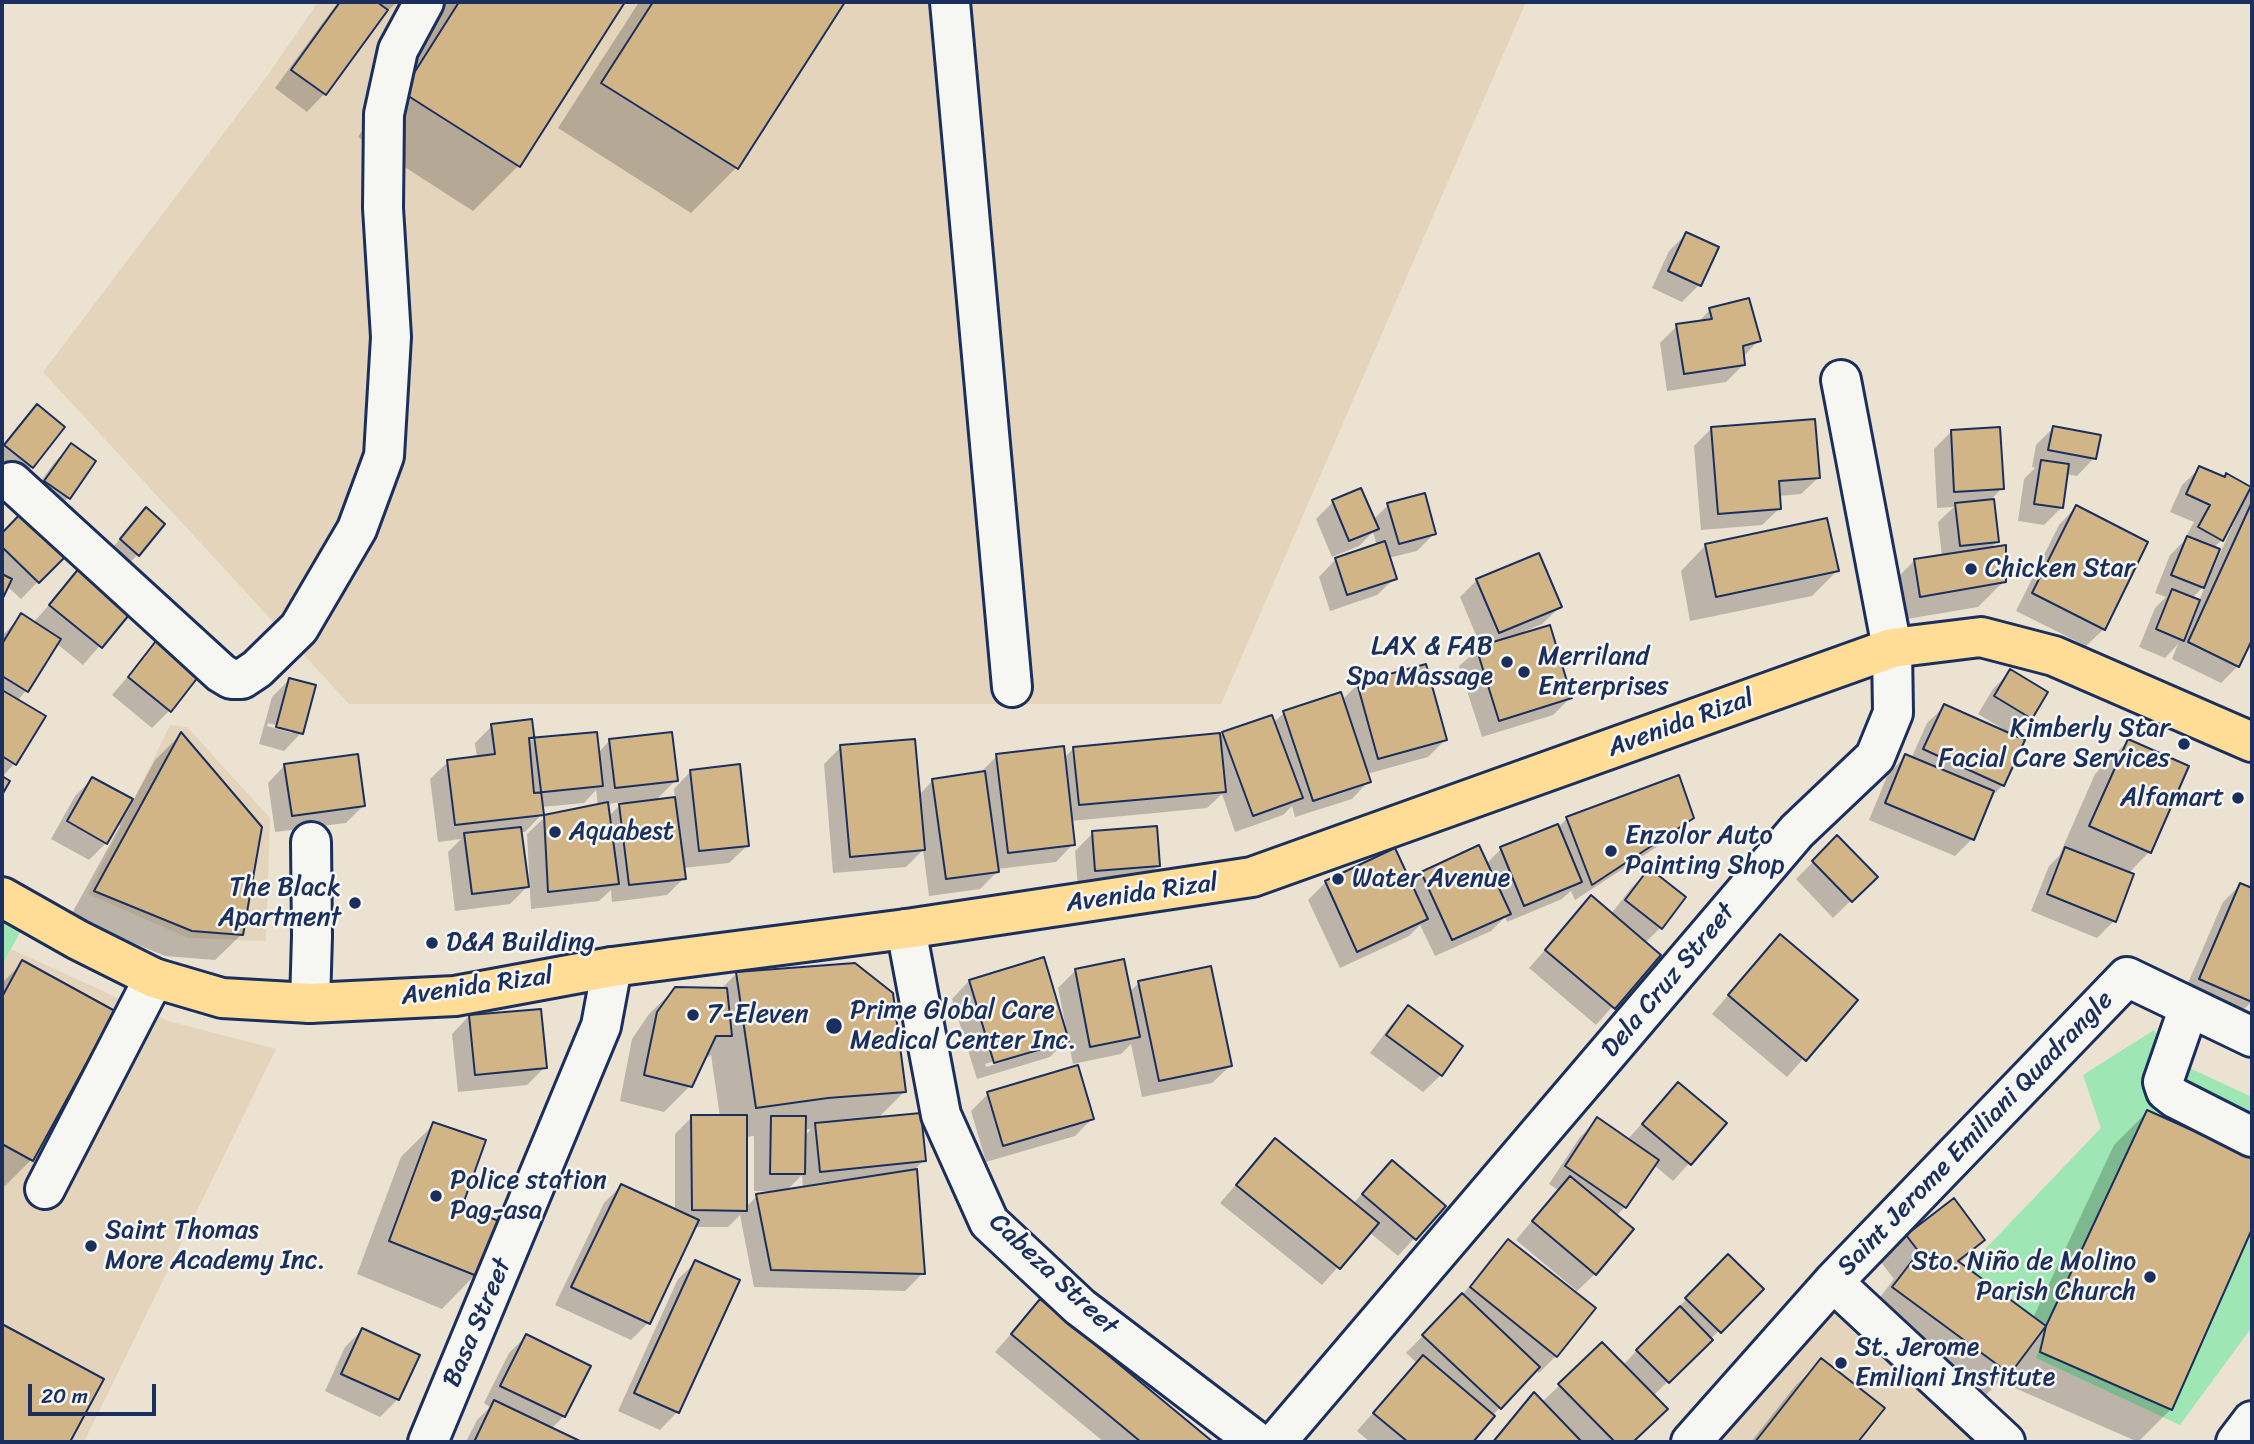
<!DOCTYPE html>
<html>
<head>
<meta charset="utf-8">
<style>
  body { margin:0 }
  #map { position:relative; width:2254px; height:1444px; overflow:hidden; background:#ebe2d2; font-family:Sriracha,sans-serif }
  canvas { display:block }
  .frame { position:absolute; inset:0; border:4px solid #1b2f5e; pointer-events:none }
  .scale { position:absolute; left:28px; top:1384px; width:128px; height:32px; box-sizing:border-box; border:4px solid #1b2f5e; border-top:0; padding-left:9px; font-size:21px; line-height:24px; white-space:nowrap; color:#1b2f5e; -webkit-text-stroke:5px #f6f6f2; paint-order:stroke }
</style>
</head>
<body>
<div id="map">
<canvas width="2254" height="1444"></canvas>
<div class="frame"></div>
<div class="scale">20 m</div>
</div>
<script>
const c = document.querySelector('canvas').getContext('2d');
c.lineJoin = 'round';
function fillPath(path, color) {
  c.fillStyle = color;
  c.fill(path, 'evenodd');
}
function strokePath(path, color, width, dash) {
  c.strokeStyle = color;
  c.lineWidth = width;
  c.lineCap = dash ? 'butt' : 'round';
  c.setLineDash(dash || []);
  c.stroke(path);
}
function label(font, color, halo, rows, align = 'center') {
  c.font = font + ' Sriracha,sans-serif';
  c.lineWidth = 5;
  c.setLineDash([]);
  c.textBaseline = 'middle';
  c.strokeStyle = halo;
  c.fillStyle = color;
  for (const [text, x, y, turn = 0] of rows) {
    c.save();
    c.translate(x, y);
    c.rotate((+turn || 0) * Math.PI / 180);
    c.textAlign = isNaN(turn) ? turn : align;
    if (halo) c.strokeText(text, 0, 0);
    c.fillText(text, 0, 0);
    c.restore();
  }
}
fillPath(new Path2D(`
  M318 2H1526L1221 704H349L43 372 270 72Z
  M170 725 187 727 270 818 266 941 188 938 88 894Z
  M11 949 168 1021 276 1049 84 1442H2V965Z
  M1834 1284 2003 1442H1694Z`), '#e3d4bb');
fillPath(new Path2D(`
  M2 917 22 929 2 965Z
  M2154 1030 2170 1059 2252 1097V1327L2180 1425 2036 1358 2046 1325 1967 1268 2101 1128 2083 1075Z`), '#9ee6b3');
fillPath(new Path2D(`
  M338 2H397L380 18 324 94 307 112 275 88Z
  M444 2H623L518 166 473 211 358 137Z
  M639 2H843L736 168 691 213 558 128Z
  M1686 234 1699 285 1682 302 1652 288 1669 251Z
  M1710 310 1759 340 1743 357 1744 364 1726 382 1667 391 1660 343 1677 326 1697 323Z
  M37 406 32 467 15 484 2 474V446Z
  M1712 428 1819 477 1801 494 1779 496 1780 508 1762 525 1701 530 1694 446Z
  M2053 428 2094 458 2077 476 2066 474 2061 508 2044 525 2018 521 2024 479 2035 468 2032 467 2036 445Z
  M1952 431 2002 488 1989 502 1997 542 1989 549 2004 581 1978 607 1895 621 1889 586 1915 560 1942 556 1938 522 1954 507 1937 508 1934 449Z
  M71 445 68 498 51 515 28 499 54 463Z
  M2200 468 2245 496 2252 489V635L2238 666 2221 683 2172 659 2178 644 2165 658 2139 647 2155 608 2166 597 2155 593 2170 555 2183 542 2194 522 2170 512 2182 485ZM2235 515 2237 516 2213 569 2210 568 2213 548 2222 540ZM2206 584 2199 601 2192 598Z
  M1333 502 1373 520 1388 505 1435 533 1417 551 1388 558 1395 578 1377 595 1330 611 1319 577 1336 559 1377 546 1373 532 1359 546 1332 557 1316 519Z
  M2076 507 2104 629 2086 646 2016 611 2059 525Z
  M28 509 70 549 21 599 7 586 2 596V535Z
  M146 510 138 554 121 572 104 557Z
  M1706 545 1838 570 1812 596 1690 621 1681 571Z
  M80 570 130 611 83 665 56 643 26 691 17 701 15 763 2 777V636L21 616 33 623Z
  M1477 580 1560 607 1542 624 1525 631 1570 698 1553 715 1482 737 1459 666 1481 647 1460 597Z
  M159 640 170 710 152 728 112 695Z
  M2010 672 2031 718 2012 737 2022 741 2003 785 1989 799 1972 839 1955 856 1869 820 1888 774 1906 756 1911 759 1927 723 1945 706 2007 734 2008 732 1978 714 1993 689Z
  M289 680 301 733 284 751 259 744 272 697ZM268 723 292 729V733L267 726Z
  M1358 684 1445 740 1428 757 1367 774 1369 781 1352 799 1295 817 1292 806 1283 815 1235 832 1222 794 1207 808 1071 821 1073 844 1056 862 997 869V872L980 889 929 896 923 850 906 867 833 873 824 764 841 747 919 795 933 780 979 774 997 756 1063 759 1074 748 1219 738 1223 733 1273 723 1284 713 1342 700Z
  M492 726 533 740 598 753 610 740 676 780 655 801 675 799 674 789 691 771 747 846 729 863 683 868 684 878 667 895 612 902 611 890 599 901 531 909 527 834 545 817 598 806 596 790 584 803 541 807 542 814 525 832H520L527 887 510 904 455 911 448 852 461 839 438 842 430 779 448 762 477 758 475 743ZM623 802 608 817 606 804Z
  M180 735 241 935 215 960 165 956 70 917 120 826 117 824 106 843 89 860 51 839 75 796 92 779 133 801 155 760Z
  M2128 741 2149 852 2128 874 2114 921 2097 938 2031 911 2049 866 2059 856 2095 774Z
  M285 765 363 806 346 823 275 832 268 783Z
  M1692 817 1675 835 1575 900 1571 891 1562 899 1507 922 1505 917 1491 931 1435 956 1420 925 1409 936 1340 968 1308 900 1326 882 1410 884 1422 873 1478 848 1486 864 1501 849 1558 828 1567 818Z
  M1093 833 1158 866 1141 883 1078 888 1075 851Z
  M1837 838 1875 877 1833 918 1796 879Z
  M1650 870 1660 928 1645 943 1658 955 1596 1025 1529 968 1591 898 1611 914 1632 887Z
  M2240 885 2252 890V1001L2235 1019 2182 997 2223 902Z
  M1763 954 1855 1000 1787 1077 1712 1014Z
  M23 962 113 1012 31 1160 5 1186 2 1184V983Z
  M1076 970 1129 992 1139 983 1230 1066 1212 1083 1142 1097 1131 1044 1121 1054 1073 1064 1068 1039 1050 1057 977 1079 952 999 969 981 1064 1029 1066 1028 1058 988ZM1049 1045V1048L986 1067 985 1064Z
  M737 973 904 1092 877 1119 924 1160 915 1169 923 1273 905 1291 754 1287 740 1215 728 1227H694L648 1323 631 1340 555 1305 604 1203 621 1186 675 1211V1134L692 1117H720L711 1055 702 1061 690 1086 664 1112 620 1101 632 1039 649 1014 676 988 721 989ZM811 1129 804 1137V1130ZM754 1136V1191H774V1193L757 1196 745 1208 746 1137ZM802 1175 803 1189 786 1191Z
  M1408 1008 1441 1075 1423 1092 1370 1053 1391 1025Z
  M469 1016 545 1067 527 1085 458 1092 452 1034Z
  M1678 1084 1725 1124 1673 1181 1654 1165 1625 1207 1616 1216 1595 1274 1577 1291 1516 1240 1558 1190 1549 1184 1580 1137 1597 1120 1627 1140Z
  M988 1094 1092 1119 1075 1136 986 1162 971 1111Z
  M2147 1112 2252 1159V1224L2171 1409 2138 1442 2008 1385 2011 1370 1983 1398 1868 1313 1894 1279 1881 1262 1907 1236 1954 1201 1983 1240 1959 1264 2033 1318 2114 1145Z
  M434 1124 460 1208 475 1275 442 1309 357 1274 401 1157Z
  M1275 1140 1353 1204 1375 1179 1443 1206 1398 1256 1369 1232 1322 1285 1220 1203Z
  M1508 1241 1556 1356 1539 1373 1535 1370 1492 1416 1471 1442H1370L1357 1431 1417 1363 1406 1353 1460 1298 1491 1258Z
  M1728 1256 1761 1289 1653 1396 1665 1409 1631 1442H1491L1534 1395 1541 1403 1560 1385 1623 1365Z
  M696 1262 737 1281 677 1412 660 1430 618 1411 678 1279Z
  M1040 1301 1210 1442H1104L995 1352Z
  M2 1326 102 1380 68 1442H2Z
  M362 1330 398 1399 380 1417 325 1391 345 1347Z
  M526 1336 564 1416 551 1429 578 1442H466L477 1420 490 1407 484 1403 509 1353Z
  M1821 1361 1883 1408 1856 1442H1751L1795 1386Z`), '#0003');
const building = new Path2D(`
  M340 2H377L388 10 326 95 291 70Z
  M459 2H625L520 167 402 92Z
  M653 2H845L738 169 601 83Z
  M1686 232 1719 247 1701 286 1668 271Z
  M1749 298 1761 341 1743 346 1745 365 1684 374 1676 324 1712 319 1709 308Z
  M37 404 65 427 33 468 4 445Z
  M1815 419 1820 478 1779 481 1781 509 1718 514 1711 427Z
  M2053 426 2101 435 2096 459 2048 450Z
  M2000 427 2004 489 1954 492 1951 430Z
  M71 443 96 461 70 499 44 481Z
  M2041 460 2069 464 2063 508 2034 504Z
  M2199 466 2225 477 2226 473 2251 487 2223 541 2198 527 2210 505 2186 494Z
  M1361 488 1379 529 1349 541 1332 500Z
  M1425 493 1436 534 1399 544 1387 503Z
  M1994 499 1999 542 1960 546 1955 503Z
  M2252 502V640L2239 667 2188 642Z
  M2076 505 2148 542 2105 630 2032 593Z
  M28 506 73 549 39 583 2 547V533Z
  M146 507 165 524 139 556 120 539Z
  M1827 518 1839 571 1716 597 1705 544Z
  M2187 536 2220 549 2204 588 2171 575Z
  M1385 541 1397 579 1347 595 1335 558Z
  M2006 545V582L1920 597 1914 559Z
  M1539 553 1562 607 1499 633 1476 579Z
  M80 567 133 610 102 648 49 605Z
  M2 574 12 579 2 600Z
  M2172 589 2200 600 2184 641 2156 629Z
  M21 613 61 639 28 692 2 676V644Z
  M1550 625 1572 698 1499 721 1476 647Z
  M159 637 202 672 171 712 128 677Z
  M1426 664 1447 740 1378 759 1357 683Z
  M2010 669 2048 692 2032 719 1994 696Z
  M289 678 316 685 303 734 276 727Z
  M2 690 46 716 16 765 2 756Z
  M1341 692 1371 782 1313 801 1283 711Z
  M1944 704 2025 740 2004 786 1923 749Z
  M1272 715 1303 798 1253 816 1222 732Z
  M532 719 544 815 455 825 447 760 495 754 491 724Z
  M181 732 262 827 243 935 192 931 94 891Z
  M597 732 603 786 534 793 529 738Z
  M672 732 678 781 615 788 609 739Z
  M1220 733 1226 792 1079 805 1073 747Z
  M915 739 925 850 850 857 840 745Z
  M2128 739 2189 766 2151 853 2089 826Z
  M1064 746 1075 845 1008 853 996 754Z
  M358 754 365 806 292 816 284 764Z
  M1905 754 1994 791 1974 840 1885 803Z
  M740 764 749 846 699 851 690 770Z
  M985 771 999 872 946 879 932 779Z
  M1679 775 1694 818 1592 885 1566 817Z
  M2 776 10 781 2 795Z
  M92 777 133 799 107 844 67 821Z
  M675 797 686 879 629 885 619 804Z
  M608 802 619 884 548 892 544 815Z
  M1558 824 1582 882 1524 906 1500 847Z
  M1157 826 1160 866 1095 871 1092 831Z
  M521 827 529 887 472 894 464 833Z
  M1837 835 1878 877 1852 902 1812 861Z
  M1479 845 1511 914 1452 940 1421 872Z
  M2065 847 2134 874 2116 922 2047 894Z
  M1395 848 1428 919 1357 952 1325 881Z
  M1649 868 1686 897 1662 929 1625 900Z
  M2240 883 2252 888V1002L2199 979Z
  M1591 895 1661 955 1615 1009 1545 950Z
  M1780 934 1858 1000 1806 1061 1728 995Z
  M1044 957 1069 1041 994 1063 969 980Z
  M1124 959 1140 1037 1090 1047 1075 969Z
  M22 960 115 1011 33 1161 2 1144V997Z
  M855 963 893 993 906 1092 828 1098 756 1108 736 972Z
  M1211 966 1232 1066 1159 1081 1138 981Z
  M675 987 727 988 732 1036H716L692 1087 644 1075 657 1012Z
  M1408 1005 1463 1046 1442 1076 1386 1035Z
  M541 1009 547 1068 475 1075 469 1015Z
  M1078 1065 1094 1119 1003 1146 987 1092Z
  M1678 1082 1727 1123 1691 1165 1642 1124Z
  M2147 1110 2252 1157V1229L2172 1410 2040 1352 2046 1326Z
  M921 1113 926 1161 820 1172 815 1123Z
  M691 1115H747V1211L692 1210Z
  M771 1116H806L805 1174H770Z
  M1597 1117 1659 1160 1626 1208 1565 1166Z
  M433 1122 486 1140 462 1207 499 1221 477 1276 389 1241Z
  M1275 1138 1379 1223 1340 1269 1236 1185Z
  M1392 1160 1446 1206 1416 1240 1362 1194Z
  M917 1169 925 1274 771 1270 756 1194Z
  M1570 1176 1634 1229 1596 1275 1532 1221Z
  M621 1184 699 1220 650 1324 571 1287Z
  M1954 1198 1985 1240 1958 1261 2046 1326 2010 1374 1892 1287 1919 1252 1906 1235Z
  M1508 1239 1596 1308 1557 1357 1470 1287Z
  M1728 1254 1764 1289 1721 1333 1685 1298Z
  M695 1260 740 1280 679 1413 634 1393Z
  M1462 1293 1540 1367 1501 1409 1422 1335Z
  M1040 1299 1213 1442H1141L1011 1334Z
  M1680 1306 1713 1340 1669 1383 1636 1350Z
  M2 1324 104 1379 70 1442H2Z
  M362 1328 420 1355 399 1400 341 1374Z
  M526 1334 591 1366 565 1417 500 1386Z
  M1602 1342 1668 1409 1633 1442H1615L1558 1384Z
  M1423 1355 1495 1416 1473 1442H1408L1373 1413Z
  M1821 1358 1885 1408 1858 1442H1755Z
  M1534 1392 1582 1442H1493Z
  M494 1400 582 1442H474Z`);
fillPath(building, '#d1b586');
strokePath(building, '#1b2f5e', 2);
const minor = new Path2D(`
  M950 2 1012 687
  M12 482 221 673 231 679H242L257 669 299 628 357 529 384 456 391 337 383 208 384 114 398 50 424 2
  M906 929 941 1115 989 1222 1080 1307 1257 1442
  M310 1003 312 936 311 842
  M2189 1007 2163 1082 2166 1091 2175 1098 2252 1137
  M45 1189 154 978
  M1833 1282 2005 1442
  M428 1442 601 1026 612 967
  M1276 1442 1797 831 1875 757 1893 713 1892 648 1841 380
  M1691 1442 1833 1282 2127 977 2252 1037
  M2236 1442 2252 1421`);
const major = new Path2D(`
  M2 897 78 940 154 978 222 998 310 1003 455 996 612 967 906 929 1252 877 1892 648 1981 637 2054 656 2252 742`);
strokePath(minor, '#1b2f5e', 44);
strokePath(major, '#1b2f5e', 44);
strokePath(minor, '#f6f6f2', 38);
strokePath(major, '#ffdd96', 38);
for (const [x, y, r, color] of [
  [1971,569,7,"#1b2f5e"],
  [1507,662,7,"#1b2f5e"],
  [1524,672,7,"#1b2f5e"],
  [2184,744,7,"#1b2f5e"],
  [2238,798,7,"#1b2f5e"],
  [555,832,7,"#1b2f5e"],
  [1611,851,7,"#1b2f5e"],
  [1338,879,7,"#1b2f5e"],
  [355,903,7,"#1b2f5e"],
  [432,943,7,"#1b2f5e"],
  [693,1015,7,"#1b2f5e"],
  [834,1026,9,"#1b2f5e"],
  [436,1196,7,"#1b2f5e"],
  [91,1246,7,"#1b2f5e"],
  [2150,1277,7,"#1b2f5e"],
  [1841,1363,7,"#1b2f5e"]
]) {
  const dot = new Path2D();
  dot.arc(x, y, r, 0, 2 * Math.PI);
  c.fillStyle = color;
  c.fill(dot);
  strokePath(dot, '#f6f6f2', 2.5);
}
label('26px', '#1b2f5e', '#f6f6f2', [
  ["Chicken Star",1985,569],
  ["LAX & FAB",1493,647,"right"],
  ["Spa Massage",1493,677,"right"],
  ["Merriland",1538,657],
  ["Enterprises",1538,687],
  ["Kimberly Star",2170,729,"right"],
  ["Facial Care Services",2170,759,"right"],
  ["Alfamart",2224,798,"right"],
  ["Aquabest",569,832],
  ["Enzolor Auto",1625,836],
  ["Painting Shop",1625,866],
  ["Water Avenue",1352,879],
  ["The Black",341,888,"right"],
  ["Apartment",341,918,"right"],
  ["D&A Building",446,943],
  ["Prime Global Care",850,1011],
  ["Medical Center Inc.",850,1041],
  ["7-Eleven",707,1015],
  ["Police station",450,1181],
  ["Pag-asa",450,1211],
  ["Saint Thomas",105,1231],
  ["More Academy Inc.",105,1261],
  ["Sto. Niño de Molino",2136,1262,"right"],
  ["Parish Church",2136,1292,"right"],
  ["St. Jerome",1855,1348],
  ["Emiliani Institute",1855,1378]
], 'left');
label('26px', '#1b2f5e', '#f6f6f2', [
  ["Avenida Rizal",1681,724,-20],
  ["Avenida Rizal",1142,894,-8],
  ["Dela Cruz Street",1669,981,-50],
  ["Avenida Rizal",477,987,-8],
  ["Saint Jerome Emiliani Quadrangle",1976,1134,-46],
  ["Cabeza Street",1053,1275,43],
  ["Basa Street",478,1323,-67]
]);
</script>
</body>
</html>
